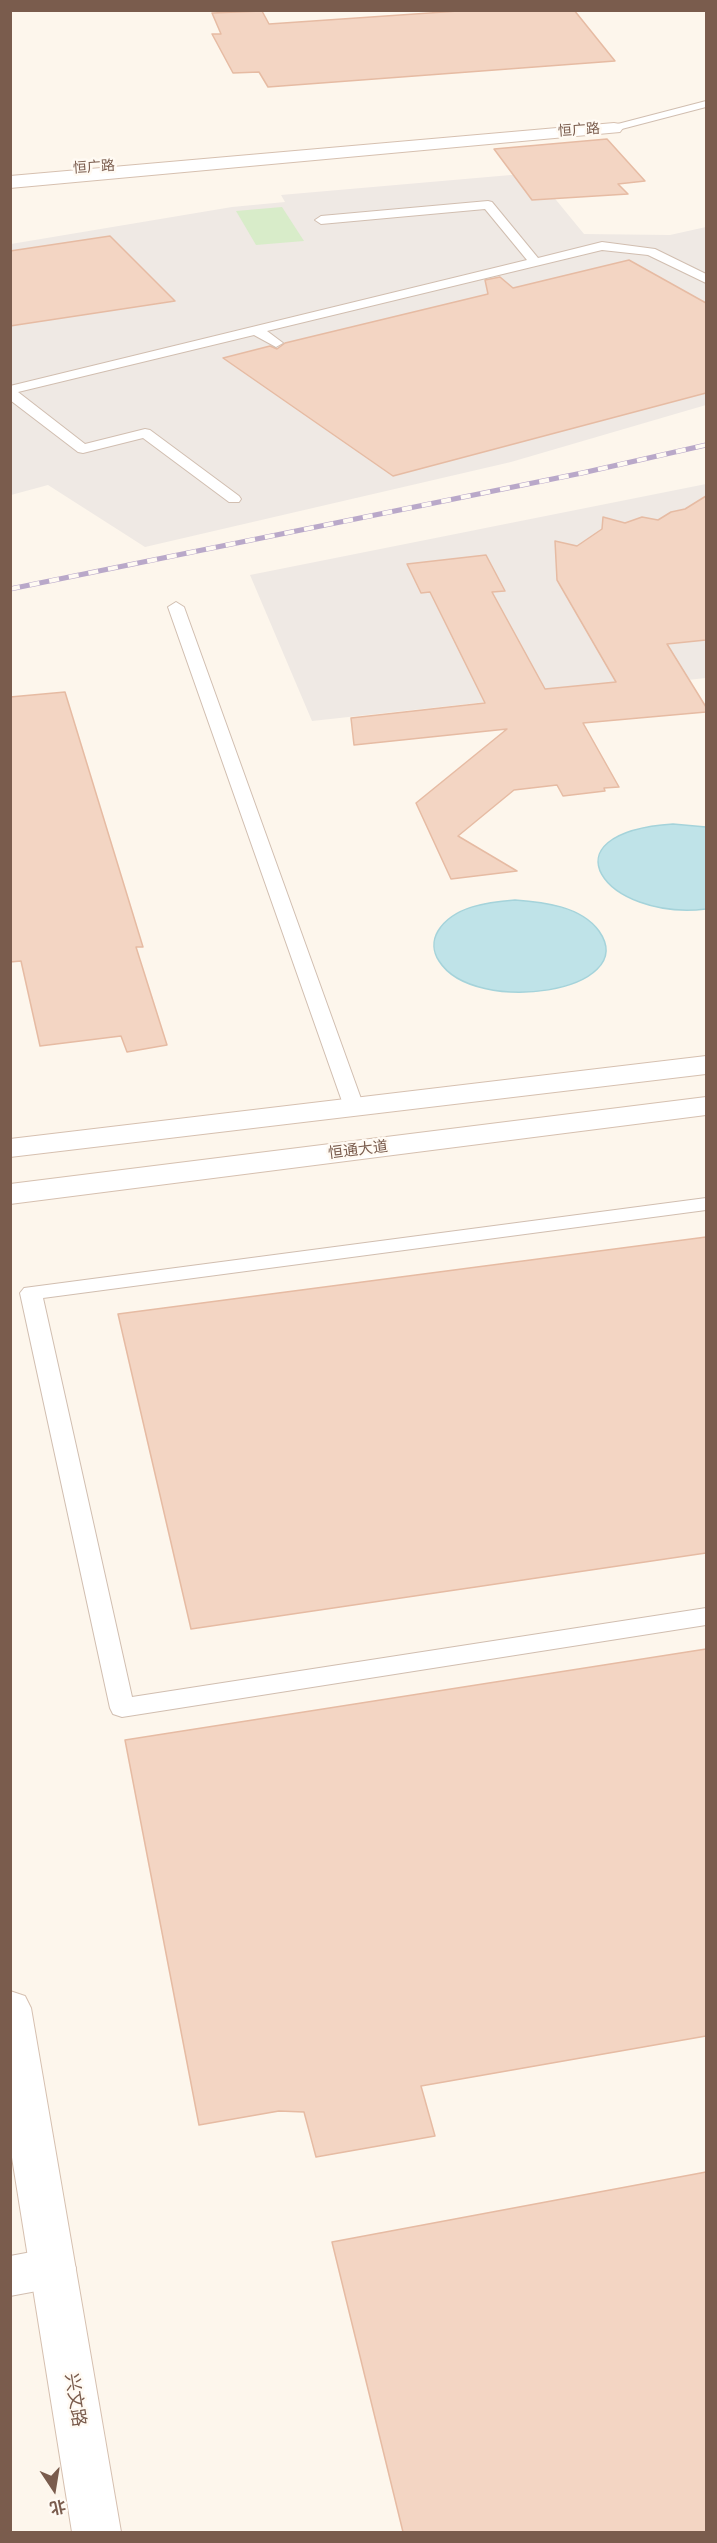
<!DOCTYPE html>
<html>
<head>
<meta charset="utf-8">
<style>
  body { margin:0 }
  #map { position:relative; width:717px; height:2543px; overflow:hidden; background:#fdf6ec; font-family:Raleway,"Noto Sans SC",sans-serif }
  canvas { display:block }
  .frame { position:absolute; inset:0; border:12px solid #7a5c4d; pointer-events:none }
  .north { position:absolute; left:24px; top:2459px; width:60px; height:60px; -webkit-text-stroke:4px #fffaf3; paint-order:stroke; rotate:168deg; font-size:16px; font-weight:700; line-height:24px; text-align:center; color:#7a5c4d }
  .north::after { content:''; display:block; margin:auto; width:21px; height:27px; background:#7a5c4d; clip-path:polygon(50% 0,100% 100%,50% 72%,0 100%) }
</style>
</head>
<body>
<div id="map">
<canvas width="717" height="2543"></canvas>
<div class="frame"></div>
<div class="north">北</div>
</div>
<script>
const c = document.querySelector('canvas').getContext('2d');
c.lineJoin = 'round';
function fillPath(path, color) {
  c.fillStyle = color;
  c.fill(path, 'evenodd');
}
function strokePath(path, color, width, dash) {
  c.strokeStyle = color;
  c.lineWidth = width;
  c.lineCap = dash ? 'butt' : 'round';
  c.setLineDash(dash || []);
  c.stroke(path);
}
function label(font, color, halo, rows, align = 'center') {
  c.font = font + ' Raleway,"Noto Sans SC",sans-serif';
  c.lineWidth = 5;
  c.setLineDash([]);
  c.textBaseline = 'middle';
  c.strokeStyle = halo;
  c.fillStyle = color;
  for (const [text, x, y, turn = 0] of rows) {
    c.save();
    c.translate(x, y);
    c.rotate((+turn || 0) * Math.PI / 180);
    c.textAlign = isNaN(turn) ? turn : align;
    if (halo) c.strokeText(text, 0, 0);
    c.fillText(text, 0, 0);
    c.restore();
  }
}
fillPath(new Path2D(`
  M534 173 584 234 670 235 706 227V405L511 462 145 547 48 485 11 495V244L232 207 285 202 281 195Z
  M706 484V678L312 721 250 575Z`), '#efe9e4');
fillPath(new Path2D(`
  M282 207 304 241 256 245 236 211Z`), '#d8ecc9');
const water = new Path2D(`
  M673 824 706 827V909C605 921 540 833 673 824Z
  M515 900C543 902 581 906 599 931 642 992 474 1017 439 961 433 952 432 941 438 931 453 906 489 902 515 900Z`);
fillPath(water, '#bfe3e8');
strokePath(water, '#a5d3da', 1.5);
const building = new Path2D(`
  M473 10H574L615 61 268 87 259 72 233 73 212 34H221L212 13 262 11 269 24Z
  M607 139 645 181 618 184 628 194 532 200 494 149Z
  M110 236 175 301 10 326V251Z
  M629 260 706 303V393L393 476 223 358 270 346 277 349 285 343 488 294 485 280 500 277 513 288Z
  M706 496V640L667 644 706 707V712L583 723 619 787 604 788 605 791 563 796 557 785 514 790 458 836 517 871 451 879 416 803 507 729 354 745 351 718 485 703 430 592 421 593 407 564 486 555 505 591 492 592 545 689 616 682 557 580 555 541 577 546 602 529 603 517 625 523 642 517 658 520 671 512 685 509Z
  M65 692 143 947H136L167 1045 127 1052 121 1036 40 1046 21 961 10 962V697Z
  M706 1237V1553L191 1629 118 1314Z
  M706 1649V2036L421 2086 435 2136 316 2157 304 2112 279 2111 199 2125 125 1740Z
  M706 2172V2532H403L332 2242Z`);
fillPath(building, '#f3d5c3');
strokePath(building, '#e6bba3', 1.5);
const lane = new Path2D(`
  M706 101V107L614 131 608 128 610 126Z
  M488 201 492 202 538 258 602 242 655 249 706 274V283L648 255 602 250 267 331 283 343 276 347 254 335 18 392 85 444 145 429 150 430 239 496 241 499 239 502H229L143 438 83 453 78 452 10 400V386L527 260 485 209 321 224 315 220 321 216Z
  M176 602 184 607 364 1107 361 1111H347L344 1107 168 607Z
  M706 1198V1210L43 1298 132 1697 706 1608V1625L122 1717 113 1714 110 1708 20 1293 24 1288Z`);
const street = new Path2D(`
  M53 2248 69 2254 76 2268 69 2282 53 2288 10 2296V2256Z`);
const secondary = new Path2D(`
  M614 123 620 124 623 128 620 132 10 188V176Z
  M706 1056V1074L10 1157V1139Z
  M706 1097V1115L10 1204V1184Z
  M10 1991 25 1996 31 2008 121 2532H72L10 2145Z`);
strokePath(lane, '#d1beb0', 2);
strokePath(street, '#d1beb0', 2);
strokePath(secondary, '#d6c0b0', 2);
fillPath(lane, '#fff');
fillPath(street, '#fff');
fillPath(secondary, '#fff');
const rail = new Path2D(`
  M10 589 582 473 706 445`);
strokePath(rail, '#b9a8c9', 5);
strokePath(rail, '#fffaf3', 4, [10]);
label('14px', '#7a5c4d', '#fffaf3', [
  ["恒广路",579,130,-4],
  ["恒广路",94,167,-4]
]);
label('15px', '#7a5c4d', '#fffaf3', [
  ["恒通大道",358,1150,-7]
]);
label('18px', '#7a5c4d', '#fffaf3', [
  ["兴文路",75,2400,81]
]);
</script>
</body>
</html>
